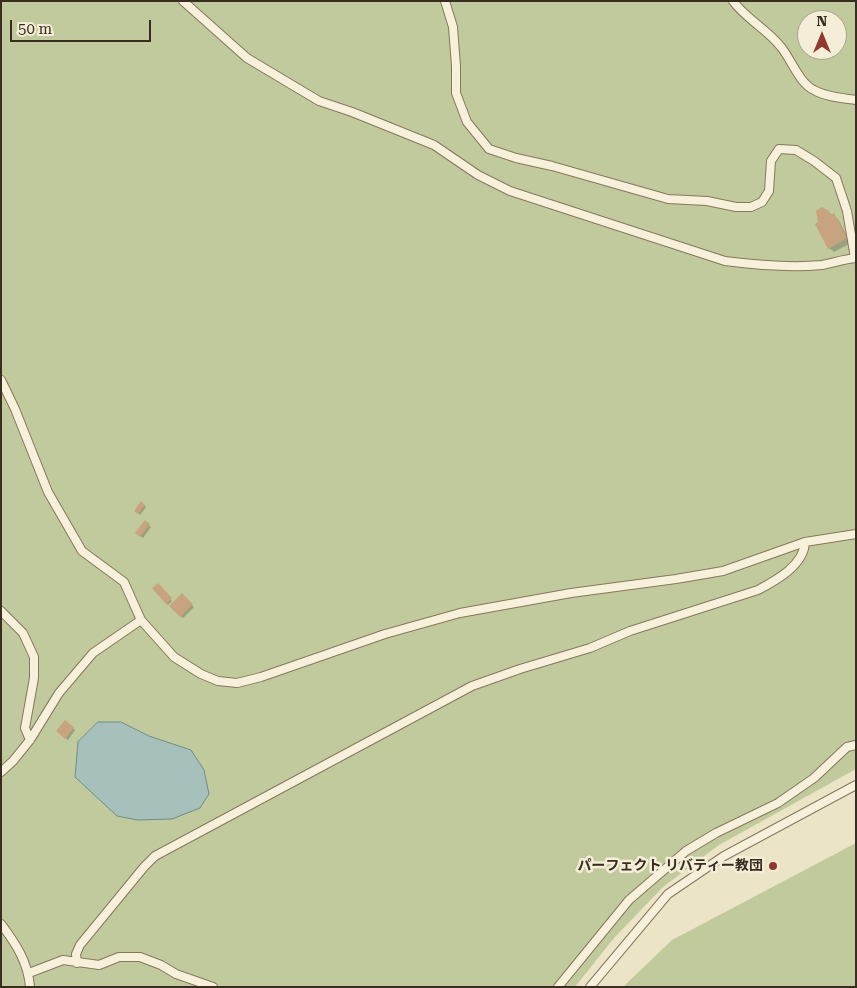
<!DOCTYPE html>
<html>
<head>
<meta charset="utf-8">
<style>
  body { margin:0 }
  #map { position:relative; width:857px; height:988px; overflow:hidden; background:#ece4c7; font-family:"Roboto Serif",serif }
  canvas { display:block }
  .frame { position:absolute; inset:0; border:2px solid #382d20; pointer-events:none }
  .north { position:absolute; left:797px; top:10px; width:50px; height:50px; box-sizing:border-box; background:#f4edd7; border:1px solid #a9a08e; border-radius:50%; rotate:0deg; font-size:14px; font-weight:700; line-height:20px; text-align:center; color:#382d20 }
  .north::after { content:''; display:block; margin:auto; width:18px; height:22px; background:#923731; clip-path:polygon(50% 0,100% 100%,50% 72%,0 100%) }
  .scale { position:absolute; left:10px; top:20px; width:141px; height:22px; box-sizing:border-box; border:2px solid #382d20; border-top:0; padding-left:6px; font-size:15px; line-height:18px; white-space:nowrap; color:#382d20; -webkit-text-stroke:4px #f4edd7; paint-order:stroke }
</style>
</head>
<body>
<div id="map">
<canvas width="857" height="988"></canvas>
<div class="frame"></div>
<div class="north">N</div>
<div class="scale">50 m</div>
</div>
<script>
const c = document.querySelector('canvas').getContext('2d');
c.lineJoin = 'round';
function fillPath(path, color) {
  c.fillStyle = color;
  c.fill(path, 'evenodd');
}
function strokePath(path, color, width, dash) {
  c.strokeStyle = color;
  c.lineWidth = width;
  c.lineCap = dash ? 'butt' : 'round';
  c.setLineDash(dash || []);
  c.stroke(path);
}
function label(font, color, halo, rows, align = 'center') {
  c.font = font + ' "Roboto Serif","Noto Sans JP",serif';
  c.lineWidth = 5;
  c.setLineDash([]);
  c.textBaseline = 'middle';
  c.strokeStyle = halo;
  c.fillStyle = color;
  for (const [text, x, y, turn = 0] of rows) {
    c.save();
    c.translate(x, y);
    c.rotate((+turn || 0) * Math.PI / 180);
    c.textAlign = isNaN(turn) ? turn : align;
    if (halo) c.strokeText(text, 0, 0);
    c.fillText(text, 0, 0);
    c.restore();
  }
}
fillPath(new Path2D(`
  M1 1H856V769L719 845 663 887 614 938 575 987H1ZM807 20H837V50H807Z
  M856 843V987H623L672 940Z`), '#c1ca9c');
const water = new Path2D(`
  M98 722H121L149 736 191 750 204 770 209 794 200 808 172 819 138 820 117 816 75 777 78 742Z`);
fillPath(water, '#a8c0bb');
strokePath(water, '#6f8e89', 1);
fillPath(new Path2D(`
  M828 212 838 219 851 243 834 252 829 248Z
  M142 503 146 507 140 515 136 511Z
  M145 522 151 527 143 538 137 533Z
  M158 584 172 601 168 605 154 588Z
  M182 595 194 607 183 618 170 606Z
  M65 722 75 730 68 740 58 731Z`), '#0003');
fillPath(new Path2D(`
  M822 207 829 211 830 215 834 213 847 238 828 249 815 224 818 222 816 211Z
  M141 501 145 505 138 514 134 511Z
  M145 520 150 524 140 537 135 533Z
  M158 583 172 598 166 604 152 588Z
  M182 593 193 604 180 617 169 606Z
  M65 720 74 727 65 739 56 731Z`), '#c8a380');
const service = new Path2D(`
  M183 1 247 58 319 101 352 112 434 145 478 175 510 191 725 261C756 265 790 268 822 265 833 263 844 259 856 258
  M445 1 453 27 456 66V93L467 122 489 149 516 158 552 166 668 199 707 201 736 207H751L762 202 769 191 771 161 779 149 796 150 814 161 836 178 847 211 855 258
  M733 1C746 19 767 29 781 47 791 59 799 83 814 90 826 97 843 98 856 100
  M1 380 15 409 48 492 82 551 124 582 141 620 174 657 201 674 218 681 237 683 261 677 385 634 460 613 571 593 676 579 723 571 805 542 856 534
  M1 611 23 633 34 657V678L25 728 30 740
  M1 772 13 761 30 740 59 693 93 653 141 620
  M1 924C16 944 28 962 30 987
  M77 963 76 954 80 945 144 867 155 856 472 686 520 669 590 648 630 631 758 590C777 580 804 565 805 542
  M29 973 63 960 99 965 119 957H140L161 965 176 974 213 987
  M558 987 629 900 686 851 716 833 778 803 814 778 847 747 856 745
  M590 987 668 894 724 856 856 785`);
strokePath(service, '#87765e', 10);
strokePath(service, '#f7f0da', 8);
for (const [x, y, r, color] of [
  [773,866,5,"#923731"]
]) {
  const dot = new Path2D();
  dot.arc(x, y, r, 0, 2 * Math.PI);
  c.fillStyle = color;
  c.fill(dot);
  strokePath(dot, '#f4edd7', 2);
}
label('bold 14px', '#382d20', '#f4edd7', [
  ["パーフェクト リバティー教団",763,866]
], 'right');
</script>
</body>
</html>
